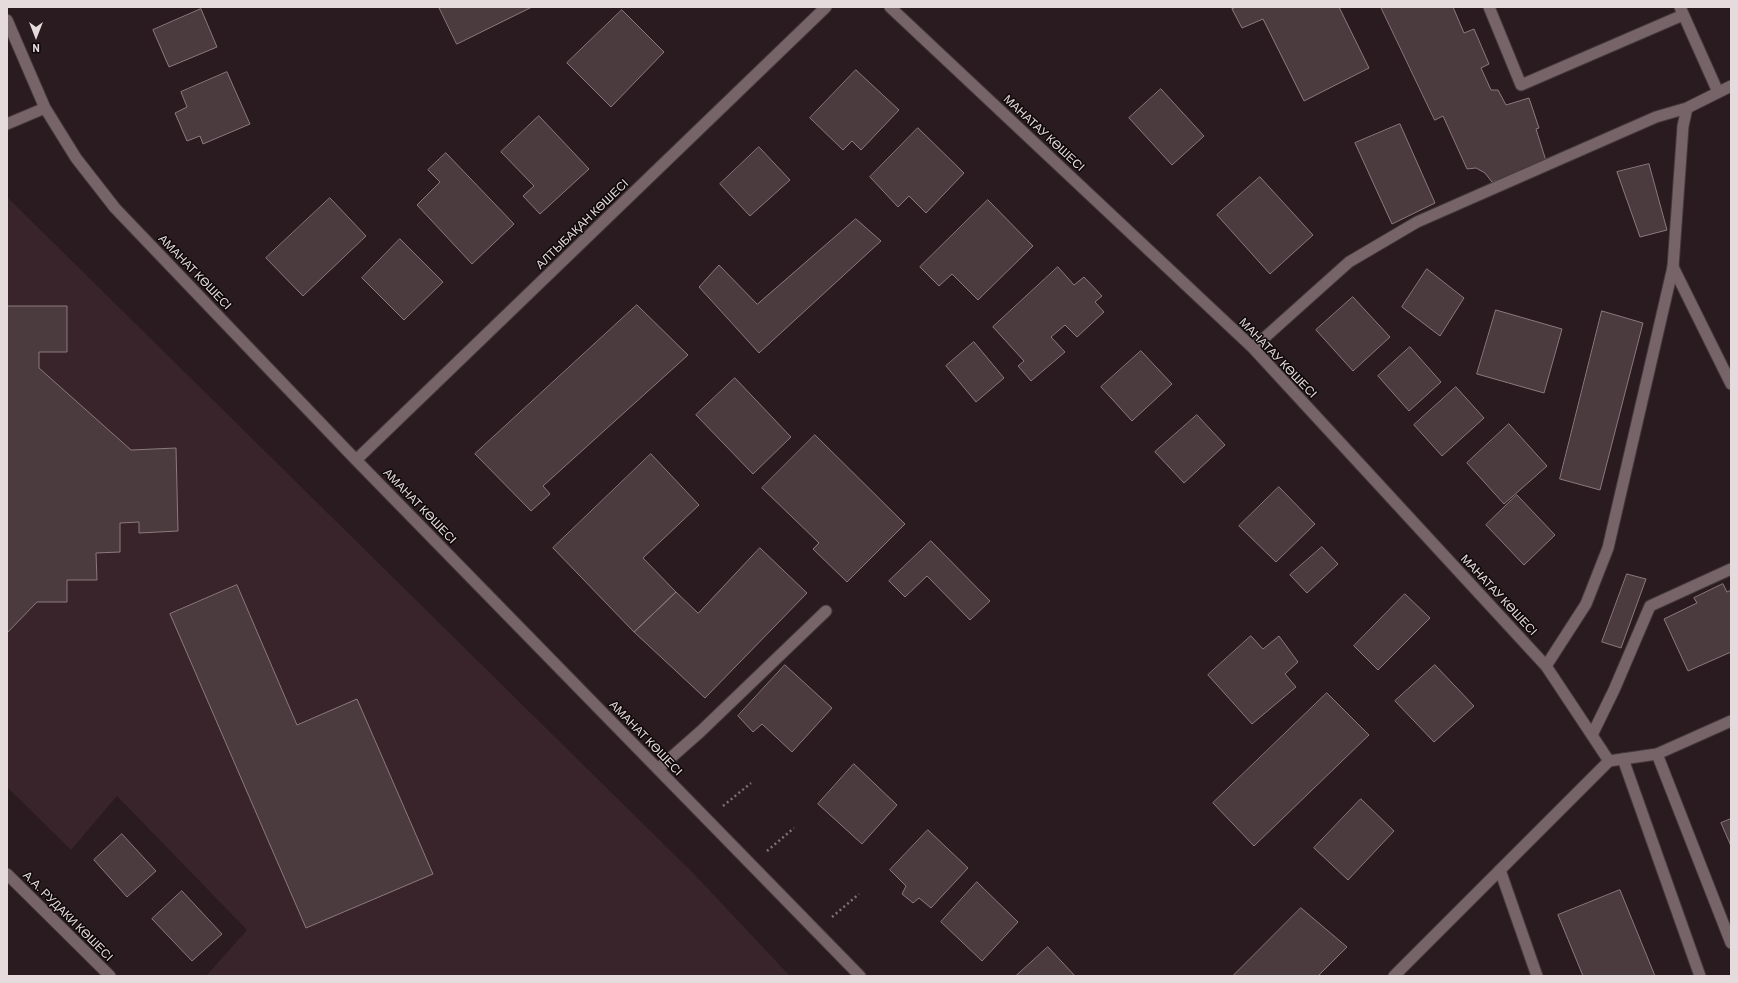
<!DOCTYPE html>
<html>
<head>
<meta charset="utf-8">
<style>
  body { margin:0 }
  #map { position:relative; width:1738px; height:983px; overflow:hidden; background:#291b1f; font-family:Barlow,sans-serif }
  canvas { display:block }
  .frame { position:absolute; inset:0; border:8px solid #e5dbdd; pointer-events:none }
  .north { position:absolute; left:16px; top:16px; width:40px; height:40px; -webkit-text-stroke:3px #0e0809; paint-order:stroke; rotate:180deg; font-size:11px; font-weight:700; line-height:16px; text-align:center; color:#e5dbdd }
  .north::after { content:''; display:block; margin:auto; width:14px; height:18px; background:#e5dbdd; clip-path:polygon(50% 0,100% 100%,50% 72%,0 100%) }
</style>
</head>
<body>
<div id="map">
<canvas width="1738" height="983"></canvas>
<div class="frame"></div>
<div class="north">N</div>
</div>
<script>
const c = document.querySelector('canvas').getContext('2d');
c.lineJoin = 'round';
function fillPath(path, color) {
  c.fillStyle = color;
  c.fill(path, 'evenodd');
}
function strokePath(path, color, width, dash) {
  c.strokeStyle = color;
  c.lineWidth = width;
  c.lineCap = dash ? 'butt' : 'round';
  c.setLineDash(dash || []);
  c.stroke(path);
}
function label(font, color, halo, rows, align = 'center') {
  c.font = font + ' Barlow,sans-serif';
  c.lineWidth = 3;
  c.setLineDash([]);
  c.textBaseline = 'middle';
  c.strokeStyle = halo;
  c.fillStyle = color;
  for (const [text, x, y, turn = 0] of rows) {
    c.save();
    c.translate(x, y);
    c.rotate((+turn || 0) * Math.PI / 180);
    c.textAlign = isNaN(turn) ? turn : align;
    if (halo) c.strokeText(text, 0, 0);
    c.fillText(text, 0, 0);
    c.restore();
  }
}
fillPath(new Path2D(`
  M7 197 694 874 790 976H206L247 930 117 796 71 850 7 787Z`), '#38242a');
const building = new Path2D(`
  M439 7H532L457 44Z
  M1237 7H1339L1369 68 1304 101 1263 19 1242 28 1232 9Z
  M1381 7H1453L1464 33 1474 29 1489 64 1481 68 1491 90H1498L1506 105 1529 98 1539 128 1536 129 1547 164 1492 182 1485 173 1476 168 1467 169 1443 116 1435 120Z
  M201 9 217 47 169 67 153 30Z
  M622 10 664 52 611 107 567 63Z
  M856 70 899 110 861 150 852 141 843 150 810 118Z
  M227 72 250 124 203 144 200 136 187 141 175 113 187 107 181 92Z
  M1161 89 1204 136 1172 165 1129 118Z
  M539 116 589 169 540 214 523 196 534 186 501 152Z
  M1400 124 1435 203 1392 224 1355 143Z
  M918 128 964 173 926 213 909 196 898 207 870 177Z
  M759 147 790 180 750 216 720 184Z
  M446 153 514 224 472 264 417 205 440 182 428 170Z
  M1649 164 1667 230 1640 237 1617 172Z
  M1260 177 1313 235 1270 274 1217 215Z
  M330 198 366 236 303 296 266 258Z
  M988 200 1033 246 978 300 952 274 939 286 920 267Z
  M856 219 881 241 759 353 699 287 719 265 757 304Z
  M400 239 443 282 404 320 362 278Z
  M1058 267 1074 285 1084 277 1102 296 1095 302 1104 312 1077 337 1065 325 1051 337 1065 352 1031 381 1018 366 1024 361 993 327Z
  M1427 269 1464 298 1440 336 1402 307Z
  M1353 297 1390 337 1353 371 1316 330Z
  M637 305 688 355 543 486 550 494 531 511 475 454Z
  M7 306H67V352H39V368L131 450 176 448 178 531 139 533V522L120 523V552L96 553 97 580H67V602H37L7 633Z
  M1496 310 1562 329 1544 393 1477 374Z
  M1602 311 1643 323 1600 490 1560 479Z
  M974 342 1004 378 976 402 946 366Z
  M1410 347 1441 382 1409 411 1378 376Z
  M1141 351 1172 384 1132 421 1101 387Z
  M735 378 791 437 753 474 696 415Z
  M1456 387 1484 418 1442 456 1414 425Z
  M1197 415 1225 445 1184 483 1155 452Z
  M1509 424 1547 466 1504 504 1467 463Z
  M815 435 905 524 847 582 813 549 819 543 762 488Z
  M651 454 699 505 643 558 676 592 634 632 553 548Z
  M1279 487 1315 524 1276 562 1239 526Z
  M1517 495 1555 535 1524 565 1486 525Z
  M931 541 990 601 970 620 927 576 905 597 889 581Z
  M1322 547 1338 564 1307 593 1290 575Z
  M760 548 807 593 705 698 634 632 676 592 698 613Z
  M1627 574 1646 579 1621 648 1602 642Z
  M1723 584 1727 592 1731 590V652L1688 671 1664 619 1697 603 1694 598Z
  M237 585 297 725 357 699 433 874 306 928 170 614Z
  M1405 594 1430 618 1378 670 1354 646Z
  M1251 636 1263 649 1279 636 1298 662 1285 674 1296 687 1252 724 1208 675Z
  M785 665 832 708 792 752 762 724 753 732 738 716Z
  M1435 665 1474 706 1434 742 1395 701Z
  M1327 693 1369 735 1254 846 1213 803Z
  M854 764 897 805 862 844 818 804Z
  M1361 799 1394 831 1348 880 1314 848Z
  M1731 819V846L1721 823Z
  M928 830 968 868 931 908 919 898 913 903 902 894 906 886 890 870Z
  M122 834 156 871 127 897 94 860Z
  M977 882 1018 922 982 961 941 922Z
  M1620 890 1655 976H1583L1558 915Z
  M182 891 222 934 192 961 152 919Z
  M1301 908 1347 947 1318 976H1233Z
  M1048 947 1075 976H1016Z`);
fillPath(building, '#4b3b3f');
strokePath(building, '#8b797e', 1);
const service = new Path2D(`
  M1489 7 1521 85 1683 15
  M1680 7 1718 92
  M1673 267 1731 384
  M1592 735 1614 690 1650 606 1731 569
  M1657 754 1731 943
  M1623 759 1700 976
  M658 769 700 732 826 611
  M1500 870 1537 976`);
const minor = new Path2D(`
  M890 7 1253 348 1546 666 1609 761
  M7 20 45 108 76 158 115 208 356 460 860 976
  M7 124 45 108
  M1253 348 1349 262 1417 222 1656 117 1687 108
  M356 460 826 7
  M1546 666 1586 604 1608 548 1673 267 1683 126 1687 108 1731 86
  M7 874 110 976
  M1394 976 1609 761 1657 754 1731 721`);
strokePath(service, '#44393c', 13);
strokePath(minor, '#44393c', 13);
strokePath(new Path2D(`
  M723 806 751 783
  M767 851 794 828
  M832 917 859 894`), '#7f7275', 2.5, [2, 3]);
strokePath(service, '#766468', 11);
strokePath(minor, '#766468', 11);
label('12px', '#e5dbdd', '#0e0809', [
  ["МАНАТАУ КӨШЕСІ",1044,133,43],
  ["АЛТЫБАҚАН КӨШЕСІ",582,224,-44],
  ["АМАНАТ КӨШЕСІ",195,272,46],
  ["МАНАТАУ КӨШЕСІ",1278,358,46],
  ["АМАНАТ КӨШЕСІ",420,506,46],
  ["МАНАТАУ КӨШЕСІ",1499,595,47],
  ["АМАНАТ КӨШЕСІ",646,738,46],
  ["А.А. РУДАКИ КӨШЕСІ",68,916,45]
]);
</script>
</body>
</html>
